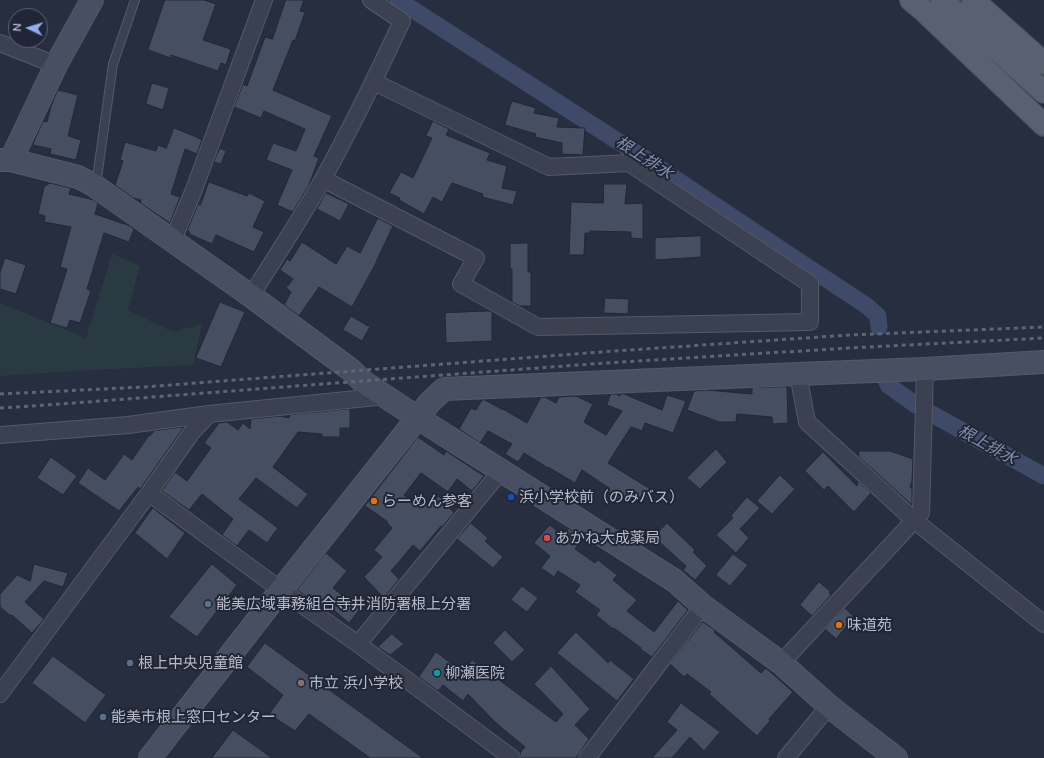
<!DOCTYPE html>
<html>
<head>
<meta charset="utf-8">
<style>
  body { margin:0 }
  #map { position:relative; width:1044px; height:758px; overflow:hidden; background:#272e40; font-family:Mulish,sans-serif }
  canvas { display:block }
  .north { position:absolute; left:8px; top:8px; width:40px; height:40px; box-sizing:border-box; background:#202635; border:1px solid #5d6271; border-radius:50%; rotate:274deg; font-size:11px; font-weight:700; line-height:16px; text-align:center; color:#b8bcca }
  .north::after { content:''; display:block; margin:auto; width:14px; height:18px; background:#93acf3; clip-path:polygon(50% 0,100% 100%,50% 72%,0 100%) }
</style>
</head>
<body>
<div id="map">
<canvas width="1044" height="758"></canvas>
<div class="north">N</div>
</div>
<script>
const c = document.querySelector('canvas').getContext('2d');
c.lineJoin = 'round';
function fillPath(path, color) {
  c.fillStyle = color;
  c.fill(path, 'evenodd');
}
function strokePath(path, color, width, dash) {
  c.strokeStyle = color;
  c.lineWidth = width;
  c.lineCap = dash ? 'butt' : 'round';
  c.setLineDash(dash || []);
  c.stroke(path);
}
function label(font, color, halo, rows, align = 'center') {
  c.font = font + ' Mulish,"Noto Sans JP",sans-serif';
  c.lineWidth = 4;
  c.setLineDash([]);
  c.textBaseline = 'middle';
  c.strokeStyle = halo;
  c.fillStyle = color;
  for (const [text, x, y, turn = 0] of rows) {
    c.save();
    c.translate(x, y);
    c.rotate((+turn || 0) * Math.PI / 180);
    c.textAlign = isNaN(turn) ? turn : align;
    if (halo) c.strokeText(text, 0, 0);
    c.fillText(text, 0, 0);
    c.restore();
  }
}
fillPath(new Path2D(`
  M112 254 140 266 128 310 173 332 202 324 193 365 90 370 0 376V303L86 338Z`), '#293b41');
strokePath(new Path2D(`
  M398 0 647 160 791 256 867 306 878 316 879 327
  M886 379 888 385 916 405
  M930 413 1044 476`), '#3e4a68', 17);
const building = new Path2D(`
  M165 0H204L216 4 203 40 231 49 226 65 221 63 218 71 171 55V58L148 50Z
  M286 0H304L300 11 305 12 295 41 293 40 273 90 332 116 314 156 319 158 309 185 293 212 277 205 292 170 266 160 273 143 296 151 305 129 264 111 261 118 234 107 243 84 247 86 265 37 272 39Z
  M152 83 169 88 163 110 146 104Z
  M58 90 78 95 68 136 81 140 76 160 50 154 51 149 33 145 35 139 43 121 47 122 51 106Z
  M512 101 536 108 534 113 559 118 557 127 585 128 583 155 562 154V143L535 137 536 134 505 125Z
  M433 121 449 129 446 135 490 153 487 160 507 166 502 188 517 191 513 205 482 197 483 194 452 183 442 202 433 197 424 214 399 200 400 198 389 193 401 172 413 178 432 138 426 136Z
  M174 128 199 138H198L202 140 197 154 185 149 171 194 180 197 170 223 140 203 141 200 133 198 115 185 123 161 120 160 125 142 156 151 158 145 166 148Z
  M220 148 226 151 221 164 214 162Z
  M209 182 247 196 249 193 265 201 253 227 264 232 254 252 216 235 212 244 189 234 190 232 187 231 198 204 200 205Z
  M50 183 71 188 69 194 94 200 98 203 95 214 130 226 134 229 129 242 104 233 87 289 91 291 80 323 70 320 67 328 50 323 67 269 60 267 71 227 44 222 45 216 38 214 44 187Z
  M604 184H627L625 204 643 203V239L631 238V232L590 231V233H585L584 255H569L571 202 603 203Z
  M326 193 349 204 340 221 317 209Z
  M378 218 393 226 376 262V263L352 307 319 287 299 316 284 305 291 292 286 288 293 279 280 270 287 259 290 261 302 242 336 264 347 246 360 253Z
  M701 236V257L655 260V238Z
  M528 243V272H531V306H520L512 302V269L510 268V244Z
  M5 258 26 265 16 294 0 289V273Z
  M605 298 629 299 628 314 604 313Z
  M220 302 245 312 221 367 196 358Z
  M489 311 492 312V341L446 343 445 313Z
  M351 316 370 327 362 341 343 330Z
  M787 387 788 423 773 424 772 417 737 414 736 422H719L687 410 694 391 707 390 752 394V388Z
  M611 394H616L620 396 621 394H624L662 410 667 395 686 401 673 433 645 423 642 431 631 427 608 463 652 490 643 503 628 492 622 501 607 491 609 488 582 470 575 483 548 467V468L524 453 518 462 505 454 512 444 488 431 480 443 459 429 471 408 476 410 482 400H485L503 410V409L527 423 541 397H545L556 403 559 397 576 396 593 404 584 422 606 435 622 411 607 405Z
  M350 409V428H340V437H322V434L298 432 273 467 308 494 297 508 256 478 239 499 278 528 267 543 249 530 237 546 222 535 233 519 202 494 189 510 162 491 175 472 187 481 211 448 204 443 219 423 227 422 238 430 243 423 250 429 251 419 280 416 289 418 290 415Z
  M184 427 140 489 138 487 119 511 78 483 88 468 105 480 124 454 132 460 149 435 150 436 154 431Z
  M418 437 444 455 446 451 484 476 472 491 457 479 448 492 421 473 404 495 422 508 439 496 454 513 442 527 441 526 420 551 413 545 391 571 399 579 384 598 364 577 382 557 374 550 392 528 387 523 388 522 365 506Z
  M716 449 727 462 700 489 687 478Z
  M859 451H890L913 459 912 481 910 487 912 489V505L859 457Z
  M823 452 857 486 858 481 871 493 854 512 828 486 824 490 805 471Z
  M51 457 77 476 63 495 37 478Z
  M780 475 795 489 772 514 757 501Z
  M747 497 760 508 740 529 749 538 736 553 716 535 733 518 731 516Z
  M153 508 185 533 167 559 135 533Z
  M471 523 488 538 485 541 503 557 493 568 457 539Z
  M667 523 695 550 693 552 707 566 695 580 683 570 686 566 654 537Z
  M550 525 563 536 568 528 583 538 575 549 595 563 598 560 617 575 613 580 637 600 627 611 654 632 678 601 688 610 652 657 640 649 641 648 614 628 613 629 596 615 600 610 575 592 580 585 558 571 554 577 541 568 550 556 534 543Z
  M326 553 347 571 333 588 360 609 349 623 325 603 322 607 297 590Z
  M733 554 748 565 730 586 716 575Z
  M34 564 68 573 63 587 44 581 25 602 44 619 32 633 12 615 11 616 0 607V594L17 575 30 581Z
  M212 564 237 585 197 637 169 617Z
  M819 582 830 591 829 593 831 595 812 616 800 605Z
  M522 586 538 598 527 612 511 600Z
  M845 608 854 617 836 639 825 629Z
  M703 622 715 630 714 632 761 673 766 668 793 692 769 719 770 721 757 736 709 694 711 692 687 674 684 677 670 664Z
  M505 630 525 650 512 662 493 643Z
  M576 632 608 663 610 660 634 679 617 701 557 653Z
  M392 634 404 644 390 655 378 647Z
  M265 643 423 758H370L309 714 295 731 269 714 283 695 247 667Z
  M436 652 463 672 472 660 556 722 563 714 534 684 551 666 590 709 575 725 589 739 576 758H521L520 753 525 747 496 723 468 694 463 701 443 685 438 691 419 677Z
  M53 656 106 695 85 723 32 683Z
  M681 703 720 732 704 751 690 737 672 758H652L677 730 667 722Z
  M233 730 272 758H212Z`);
fillPath(building, '#464e61');
strokePath(building, '#222837', 1);
const lane = new Path2D(`
  M96 185 113 64 135 0`);
const street = new Path2D(`
  M0 43 56 65
  M323 179 476 258 461 284 538 327 810 322V284L629 163 549 167 374 82
  M172 242 193 192 264 0
  M251 296C275 257 301 219 323 179 351 128 377 75 402 21L371 0
  M798 374 807 422 915 521 1044 624
  M0 435 128 425 209 414 386 396
  M149 493 281 590 358 644 422 691 512 758
  M358 644 501 471
  M781 663 921 513 925 369
  M0 694 149 493 192 432 209 414
  M587 758 703 606
  M786 758 829 706`);
const secondary = new Path2D(`
  M0 160H11L78 177 92 184 251 296 351 370 362 381 418 418 675 581 703 606 781 663 829 706 857 728 896 758
  M11 160 56 65 92 0
  M150 758 281 590 430 402 444 389 798 374 925 369 1044 362`);
const primary = new Path2D(`
  M911 0 923 10 1044 125
  M942 0 1044 92
  M973 0 1044 63`);
strokePath(lane, '#535967', 10);
strokePath(street, '#535967', 18);
strokePath(secondary, '#535967', 24);
strokePath(primary, '#454a59', 24);
strokePath(lane, '#3b4150', 8);
strokePath(street, '#3b4150', 16);
strokePath(secondary, '#494f62', 22);
strokePath(primary, '#596070', 22);
strokePath(new Path2D(`
  M0 394 144 387 601 352 849 335 1044 327
  M0 408 61 404 362 381 605 363 849 348 1044 338`), '#5d6476', 3, [4, 4]);
for (const [x, y, r, color] of [
  [511,497,4,"#1a4fb4"],
  [374,501,4,"#e8710a"],
  [547,538,4,"#e0444e"],
  [208,604,4,"#5c6f8a"],
  [839,625,4,"#e8710a"],
  [130,663,4,"#5c6f8a"],
  [437,673,4,"#0f9aa8"],
  [301,683,4,"#8d6e63"],
  [103,717,4,"#5c6f8a"]
]) {
  const dot = new Path2D();
  dot.arc(x, y, r, 0, 2 * Math.PI);
  c.fillStyle = color;
  c.fill(dot);
  strokePath(dot, '#202635', 1.5);
}
label('15px', '#b8bcca', '#202635', [
  ["浜小学校前（のみバス）",519,497],
  ["らーめん参客",382,501],
  ["あかね大成薬局",555,538],
  ["能美広域事務組合寺井消防署根上分署",216,604],
  ["味道苑",847,625],
  ["根上中央児童館",138,663],
  ["柳瀬医院",445,673],
  ["市立 浜小学校",309,683],
  ["能美市根上窓口センター",111,717]
], 'left');
label('italic 16px', '#818eb0', '#202635', [
  ["根上排水",644,158,33],
  ["根上排水",987,445,29]
]);
</script>
</body>
</html>
